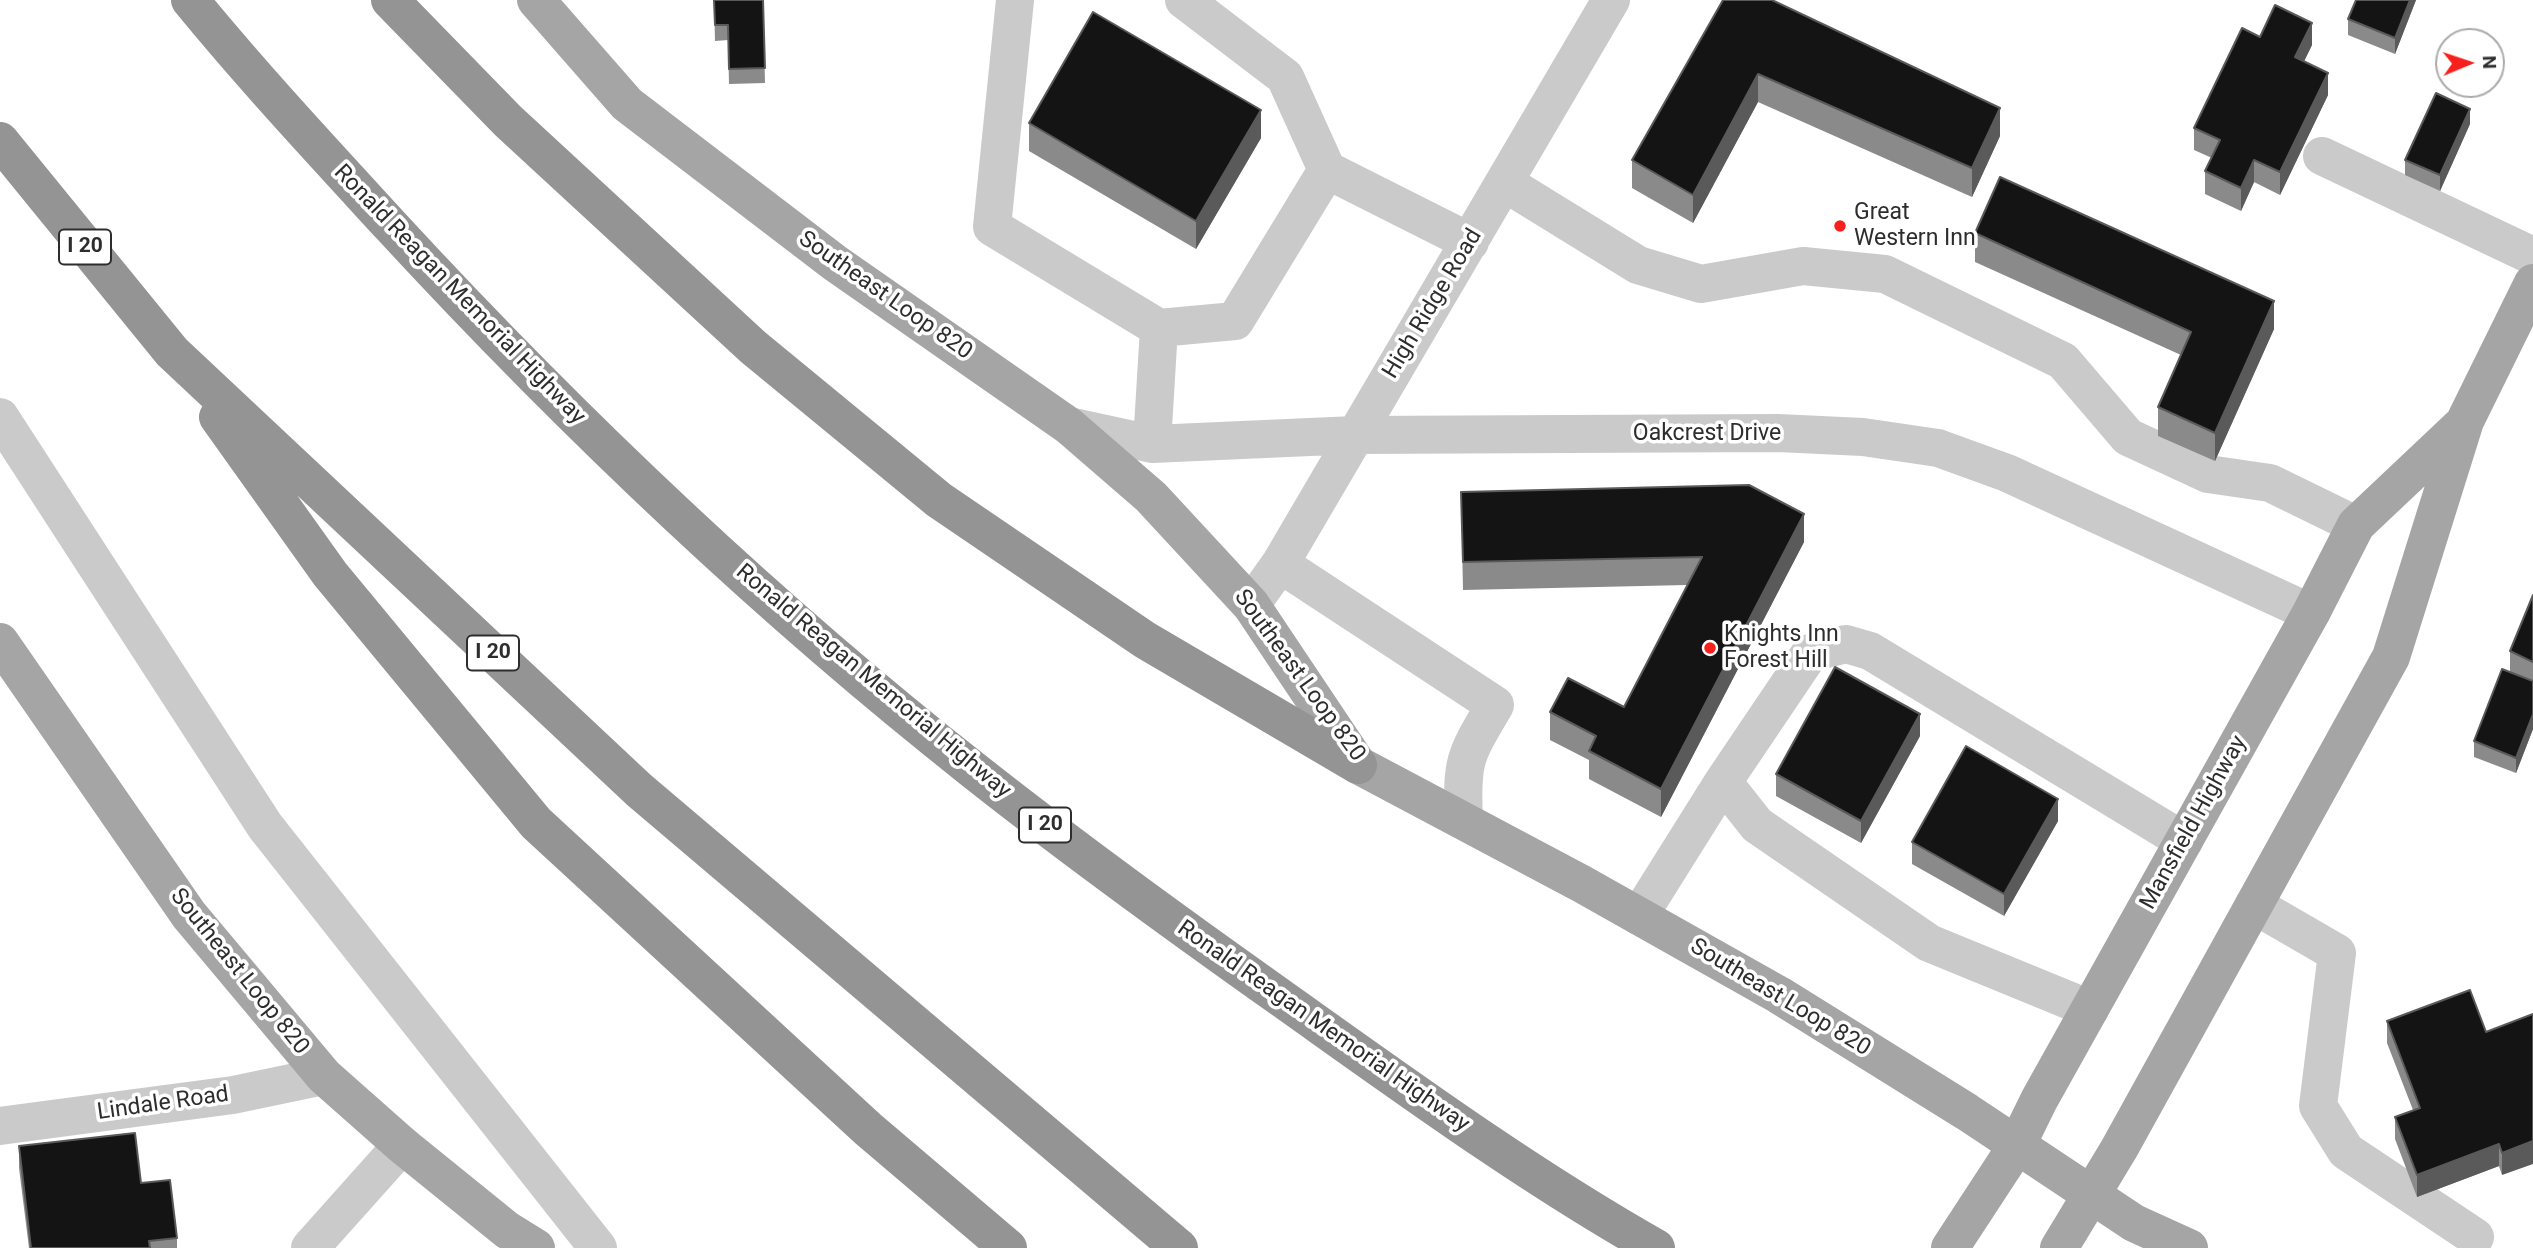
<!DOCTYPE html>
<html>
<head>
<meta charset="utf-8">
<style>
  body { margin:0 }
  #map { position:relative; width:2533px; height:1248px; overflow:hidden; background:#fff; font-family:Roboto,sans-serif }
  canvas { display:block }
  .north { position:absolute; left:2435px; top:28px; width:70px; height:70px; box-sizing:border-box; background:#fff; border:2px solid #ababab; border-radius:50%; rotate:88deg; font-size:19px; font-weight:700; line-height:28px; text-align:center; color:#2d2d2d }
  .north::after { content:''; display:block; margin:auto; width:24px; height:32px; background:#f7201c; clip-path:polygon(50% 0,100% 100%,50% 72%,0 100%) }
</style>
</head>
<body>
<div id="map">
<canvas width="2533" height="1248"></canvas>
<div class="north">N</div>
</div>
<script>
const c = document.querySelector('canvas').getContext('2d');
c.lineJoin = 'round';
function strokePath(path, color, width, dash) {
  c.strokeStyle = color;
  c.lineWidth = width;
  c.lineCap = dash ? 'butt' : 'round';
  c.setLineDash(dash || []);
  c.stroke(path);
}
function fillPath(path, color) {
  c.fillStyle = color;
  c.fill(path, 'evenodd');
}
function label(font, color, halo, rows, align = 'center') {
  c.font = font + ' Roboto,sans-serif';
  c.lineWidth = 7;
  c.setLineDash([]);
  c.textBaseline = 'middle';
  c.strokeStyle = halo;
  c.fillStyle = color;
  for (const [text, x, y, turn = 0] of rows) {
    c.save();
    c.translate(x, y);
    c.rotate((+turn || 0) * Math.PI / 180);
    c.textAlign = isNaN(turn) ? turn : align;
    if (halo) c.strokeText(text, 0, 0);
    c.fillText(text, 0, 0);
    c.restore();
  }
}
strokePath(new Path2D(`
  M1015 0 992 227 1159 328
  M1184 0 1285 77 1327 170
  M2322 156 2533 256
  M1505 183 1638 265 1701 284 1803 266 1885 274 2063 361 2128 437 2208 474 2270 483 2356 525
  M0 417 265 826 598 1248
  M1069 426 1152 444 1355 435 1778 433 1863 437 1938 448 2007 473 2311 613
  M1152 444 1159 328 1235 321 1327 170 1470 242
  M1280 564 1495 705C1465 756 1461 760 1464 820
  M1251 605 1280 564 1611 0
  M2254 905 2337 953 2318 1106 2346 1151 2475 1237
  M1639 916 1723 782
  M2090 1009 1929 943 1757 825 1723 782 1810 653 1846 644 1870 651 2184 841
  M0 1126 233 1095 324 1076
  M310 1248 402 1145`), '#cacaca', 38);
strokePath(new Path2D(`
  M536 0 627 104 835 263 1069 426 1151 497 1251 605 1358 765 1582 884 1779 995 1967 1112 2134 1223 2189 1248
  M0 642 189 915 324 1076 402 1145 507 1230 536 1248
  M1950 1248 2016 1147 2039 1100 2311 613 2356 525 2464 423
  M2059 1248 2119 1149 2391 657 2465 421 2533 283`), '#a5a5a5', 38);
strokePath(new Path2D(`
  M190 0C254 78 322 151 390 225 570 420 763 604 972 769 1073 849 1178 925 1284 1000 1405 1086 1527 1175 1656 1248
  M390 0 508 121 753 347 939 500 1145 640 1358 765
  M0 141 172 352 639 790 1179 1248
  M218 417 330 574 536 823 868 1129 1008 1248`), '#949494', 38);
fillPath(new Path2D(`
  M714 0H763L765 83 729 84 728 40 715 41Z
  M1723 0 2000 136 1972 197 1758 102 1693 223 1632 188V160Z
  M2416 0 2395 54 2348 35V19Z
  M2312 45 2304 61 2328 95 2280 195 2254 182 2241 211 2205 194V171L2212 158 2194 150V128Z
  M1029 123 1261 138 1196 249 1029 151Z
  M2470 124 2440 191 2405 175V160Z
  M1975 233 2274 329 2215 461 2158 436V407L2181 355 1975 262Z
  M1461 492 1804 542 1661 817 1589 779V760L1550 740V712L1624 707 1687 585 1463 590Z
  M2533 595V729L2516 773 2474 757V741L2510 672V651Z
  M1920 736 1861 843 1776 796V774Z
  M2058 821 2004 916 1912 864V842Z
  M2533 1014 2502 1175 2499 1166 2417 1197 2395 1139V1117L2413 1110 2387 1043V1021L2486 1032Z
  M19 1146 141 1183 177 1238V1248H29L19 1168Z`), '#8a8a8a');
fillPath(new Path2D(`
  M2410 0H2416L2395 54V38Z
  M2312 23V45L2295 80V57Z
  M2328 73V95L2280 195V172Z
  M1758 74V102L1693 223V195Z
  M2000 108V136L1972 197V168Z
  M2470 109V124L2440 191V175Z
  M1261 110V138L1196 249V221Z
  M2254 160V182L2241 211V188Z
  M2274 301V329L2215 461V433Z
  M1804 514V542L1661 817V789Z
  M1920 714V736L1861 843V821Z
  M2533 714V729L2516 773V758Z
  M2058 799V821L2004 916V894Z
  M2533 1141V1164L2502 1175V1153Z
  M2499 1144V1166L2417 1197V1175Z`), '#5a5a5a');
const building = new Path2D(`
  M714 0H763L765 68 729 69 728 25H715Z
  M1723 0H1772L2000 108 1972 168 1758 74 1693 195 1632 160Z
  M2356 0H2410L2395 38 2348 19Z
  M2275 5 2312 23 2295 57 2328 73 2280 172 2254 160 2241 188 2205 171 2220 140 2194 128 2242 28 2260 37Z
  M1093 12 1261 110 1196 221 1029 123Z
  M2436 93 2470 109 2440 175 2405 160Z
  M2000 177 2274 301 2215 433 2158 407 2191 332 1975 233Z
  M1749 485 1804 514 1661 789 1589 751 1596 736 1550 712 1568 678 1624 707 1702 557 1463 562 1461 492Z
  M2533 595V662L2510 651Z
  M1835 667 1920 714 1861 821 1776 774Z
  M2502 669 2533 681V714L2516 758 2474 741Z
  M1966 746 2058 799 2004 894 1912 842Z
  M2470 990 2486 1032 2533 1014V1141L2502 1153 2499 1144 2417 1175 2395 1117 2420 1108 2387 1021Z
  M135 1133 141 1183 170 1180 177 1238 149 1241 150 1248H31L19 1146Z`);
fillPath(building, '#141414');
strokePath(building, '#5a5a5a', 2);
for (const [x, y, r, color] of [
  [1840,226,7,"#f7201c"],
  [1710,648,7,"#f7201c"]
]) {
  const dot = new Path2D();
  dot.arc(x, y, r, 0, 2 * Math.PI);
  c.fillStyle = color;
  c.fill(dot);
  strokePath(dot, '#fff', 2.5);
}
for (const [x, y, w] of [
  [85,247,52],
  [493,653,52],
  [1045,825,52]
]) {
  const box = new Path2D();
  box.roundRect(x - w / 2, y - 17.5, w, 35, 5);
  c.fillStyle = '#fff';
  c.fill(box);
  strokePath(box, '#2d2d2d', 2);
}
label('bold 21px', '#2d2d2d', null, [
  ["I 20",85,247],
  ["I 20",493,653],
  ["I 20",1045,825]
]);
label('23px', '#2d2d2d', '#fff', [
  ["Great",1854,213],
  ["Western Inn",1854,239],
  ["Knights Inn",1724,635],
  ["Forest Hill",1724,661]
], 'left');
label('23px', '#2d2d2d', '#fff', [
  ["Ronald Reagan Memorial Highway",459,295,46],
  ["Southeast Loop 820",885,296,35],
  ["High Ridge Road",1433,304,-59],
  ["Oakcrest Drive",1707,434],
  ["Southeast Loop 820",1299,676,54],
  ["Ronald Reagan Memorial Highway",873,682,40],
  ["Mansfield Highway",2194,823,-61],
  ["Southeast Loop 820",239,972,51],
  ["Southeast Loop 820",1780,998,31],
  ["Ronald Reagan Memorial Highway",1323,1027,35],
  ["Lindale Road",163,1104,-8]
]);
</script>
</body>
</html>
